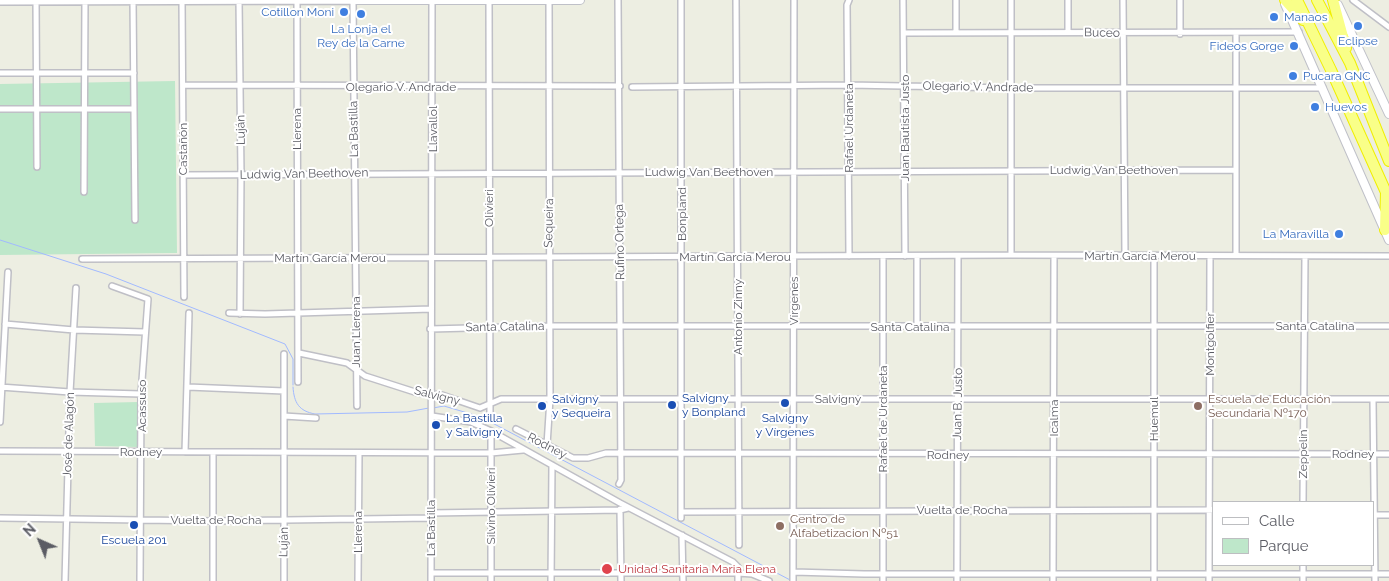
<!DOCTYPE html>
<html>
<head>
<meta charset="utf-8">
<style>
  body { margin:0 }
  #map { position:relative; width:1389px; height:581px; overflow:hidden; background:#edeee2; font-family:Raleway,sans-serif }
  canvas { display:block }
  .legend { position:absolute; left:1212px; top:501px; width:162px; height:65px; box-sizing:border-box; background:#fff; border:1px solid #bdbec1; margin:0; padding:6px 9px; list-style:none; font-size:15px; color:#5b5c64 }
  .legend li { display:flex; align-items:center; gap:10px; height:25px }
  .legend b { width:25px; border:1px solid #bdbec1 }
  .north { position:absolute; left:15px; top:516px; width:50px; height:50px; -webkit-text-stroke:4px #fff; paint-order:stroke; rotate:316deg; font-size:14px; font-weight:700; line-height:20px; text-align:center; color:#5b5c64 }
  .north::after { content:''; display:block; margin:auto; width:18px; height:22px; background:#5b5c64; clip-path:polygon(50% 0,100% 100%,50% 72%,0 100%) }
</style>
</head>
<body>
<div id="map">
<canvas width="1389" height="581"></canvas>
<ul class="legend">
<li><b style="height:6px;background:#fff"></b>Calle</li>
<li><b style="height:14px;background:#bee7ca"></b>Parque</li>
</ul>
<div class="north">N</div>
</div>
<script>
const c = document.querySelector('canvas').getContext('2d');
c.lineJoin = 'round';
function fillPath(path, color) {
  c.fillStyle = color;
  c.fill(path, 'evenodd');
}
function strokePath(path, color, width, dash) {
  c.strokeStyle = color;
  c.lineWidth = width;
  c.lineCap = dash ? 'butt' : 'round';
  c.setLineDash(dash || []);
  c.stroke(path);
}
function label(font, color, halo, rows, align = 'center') {
  c.font = font + ' Raleway,sans-serif';
  c.lineWidth = 4;
  c.setLineDash([]);
  c.textBaseline = 'middle';
  c.strokeStyle = halo;
  c.fillStyle = color;
  for (const [text, x, y, turn = 0] of rows) {
    c.save();
    c.translate(x, y);
    c.rotate((+turn || 0) * Math.PI / 180);
    c.textAlign = isNaN(turn) ? turn : align;
    if (halo) c.strokeText(text, 0, 0);
    c.fillText(text, 0, 0);
    c.restore();
  }
}
fillPath(new Path2D(`
  M175 81 177 253 0 255V84Z
  M138 402 137 447 95 446 94 403Z`), '#bee7ca');
strokePath(new Path2D(`
  M0 240 106 274 285 344 293 359V385
  M293 387C294 403 299 411 315 414L407 412 429 408
  M433 408 444 406 481 417 792 581`), '#a1b9ff', 1);
const street = new Path2D(`
  M36 0 37 167
  M133 0 135 220
  M182 0 184 297
  M239 0 241 174 240 314
  M297 0 298 382
  M489 0 490 415
  M618 0 621 480 619 484
  M736 0 739 545
  M903 0 905 256
  M1123 0 1125 255
  M1353 0 1389 27
  M0 2 353 1 357 406
  M1068 32V0
  M904 33 1299 32
  M956 33V0
  M1236 33V255
  M1180 34V0
  M0 73H134
  M183 85 620 86
  M632 87 849 85 1011 88H1323
  M0 109H134
  M183 175 1235 170
  M84 192 85 0
  M1011 255V0
  M849 256 847 5 849 0
  M883 256V581
  M1154 256V581
  M82 259 1011 255 1389 256
  M112 286 148 299 141 394 140 581
  M229 313 265 314 431 309
  M5 324 74 330 145 332
  M917 326V256
  M430 329 549 326H1389
  M299 353 347 363 365 376 418 393 442 395 480 408 501 399H1389
  M0 387 70 392 141 394
  M188 387 284 391
  M1373 400 1375 581
  M284 416 316 418
  M432 416 471 422 491 431 620 503 733 562 738 567V581
  M0 422 8 272
  M516 429 573 458H588L606 453 1389 454
  M491 431V581
  M547 445 550 399 549 0
  M0 451 491 453 523 450
  M185 452 189 313
  M213 452V581
  M1303 502 1305 256
  M620 509 621 581
  M681 512 1213 510
  M431 513 620 510 628 508
  M1373 515H1389
  M0 518 213 521 431 518
  M681 518V0
  M682 535 683 581
  M794 572 864 574H1389
  M431 573H738L752 574 769 581
  M65 581 70 392 76 288
  M284 581V354
  M358 581 359 453
  M431 581 432 0
  M551 581 552 465
  M793 581 794 0
  M957 581 958 256
  M1053 581 1054 256
  M1209 581 1210 257
  M1303 581V565`);
const secondary = new Path2D(`
  M353 0H580
  M1285 4 1389 240
  M1338 5 1389 114`);
const highway = new Path2D(`
  M1285 0 1303 20
  M1297 0 1331 70 1389 199
  M1317 0 1350 63 1389 161
  M1333 0 1346 48
  M1385 230 1386 192`);
strokePath(street, '#bfbfc6', 8);
strokePath(secondary, '#bfc0c8', 10);
strokePath(highway, '#f0ef00', 12);
strokePath(street, '#fff', 5);
strokePath(secondary, '#fff', 8);
strokePath(highway, '#f9ff88', 10);
for (const [x, y, r, color] of [
  [344,12,5,"#3f7fe0"],
  [361,14,5,"#3f7fe0"],
  [1274,17,5,"#3f7fe0"],
  [1358,26,5,"#3f7fe0"],
  [1294,46,5,"#3f7fe0"],
  [1293,76,5,"#3f7fe0"],
  [1315,107,5,"#3f7fe0"],
  [1339,234,5,"#3f7fe0"],
  [785,403,5,"#1a4fb4"],
  [672,405,5,"#1a4fb4"],
  [542,406,5,"#1a4fb4"],
  [1198,406,5,"#8d6e63"],
  [436,425,5,"#1a4fb4"],
  [134,525,5,"#1a4fb4"],
  [780,526,5,"#8d6e63"],
  [607,569,6,"#e0444e"]
]) {
  const dot = new Path2D();
  dot.arc(x, y, r, 0, 2 * Math.PI);
  c.fillStyle = color;
  c.fill(dot);
  strokePath(dot, '#fff', 2);
}
label('12px', '#366cbe', '#fff', [
  ["Cotillon Moni",334,12],
  ["Manaos",1284,17,"left"],
  ["La Lonja el",361,29,"center"],
  ["Rey de la Carne",361,43,"center"],
  ["Eclipse",1358,41,"center"],
  ["Fideos Gorge",1284,46],
  ["Pucara GNC",1303,76,"left"],
  ["Huevos",1325,107,"left"],
  ["La Maravilla",1329,234]
], 'right');
label('12px', '#5b5c64', '#fff', [
  ["Buceo",1102,33,1],
  ["Olegario V. Andrade",401,87],
  ["Olegario V. Andrade",978,87,1],
  ["Rafael Urdaneta",849,128,-90],
  ["Juan Bautista Justo",905,128,-90],
  ["Llerena",297,129,-90],
  ["La Bastilla",354,129,-91],
  ["Llavallol",433,129,-90],
  ["Luján",241,130,-91],
  ["Castañón",183,149,-90],
  ["Ludwig Van Beethoven",1114,170],
  ["Ludwig Van Beethoven",709,172],
  ["Ludwig Van Beethoven",304,174,-1],
  ["Olivieri",489,208,-90],
  ["Bonpland",682,214,-90],
  ["Sequeira",549,223,-89],
  ["Rufino Ortega",620,242,-91],
  ["Martín García Merou",1140,256],
  ["Martín García Merou",735,257],
  ["Martín García Merou",330,258],
  ["Vírgenes",794,301,-90],
  ["Antonio Zinny",738,317,-90],
  ["Santa Catalina",1315,326],
  ["Santa Catalina",505,327,-1],
  ["Santa Catalina",910,327],
  ["Juan Llerena",356,332,-90],
  ["Montgolfier",1210,344,-90],
  ["Salvigny",437,396,14],
  ["Salvigny",838,399],
  ["Juan B. Justo",958,404,-89],
  ["Acassuso",142,406,-90],
  ["Icalma",1054,418,-90],
  ["Rafael de Urdaneta",883,419,-90],
  ["Huemul",1154,419,-90],
  ["José de Alagón",69,435,-88],
  ["Rodney",547,446,27],
  ["Rodney",141,452],
  ["Zeppelin",1303,454,-90],
  ["Rodney",1353,454],
  ["Rodney",948,455],
  ["Silvino Olivieri",491,506,-90],
  ["Vuelta de Rocha",962,510],
  ["Vuelta de Rocha",216,520],
  ["La Bastilla",431,528,-90],
  ["Llerena",358,532,-90],
  ["Luján",284,542,-89]
]);
label('12px', '#164399', '#fff', [
  ["Salvigny",682,398],
  ["y Bonpland",682,412],
  ["Salvigny",552,399],
  ["y Sequeira",552,413],
  ["La Bastilla",446,418],
  ["y Salvigny",446,432],
  ["Salvigny",785,418,"center"],
  ["y Vírgenes",785,432,"center"],
  ["Escuela 201",134,540,"center"]
], 'left');
label('12px', '#785e54', '#fff', [
  ["Escuela de Educación",1208,399],
  ["Secundaria Nº170",1208,413],
  ["Centro de",790,519],
  ["Alfabetizacion Nº51",790,533]
], 'left');
label('12px', '#be3a42', '#fff', [
  ["Unidad Sanitaria Maria Elena",618,569]
], 'left');
</script>
</body>
</html>
